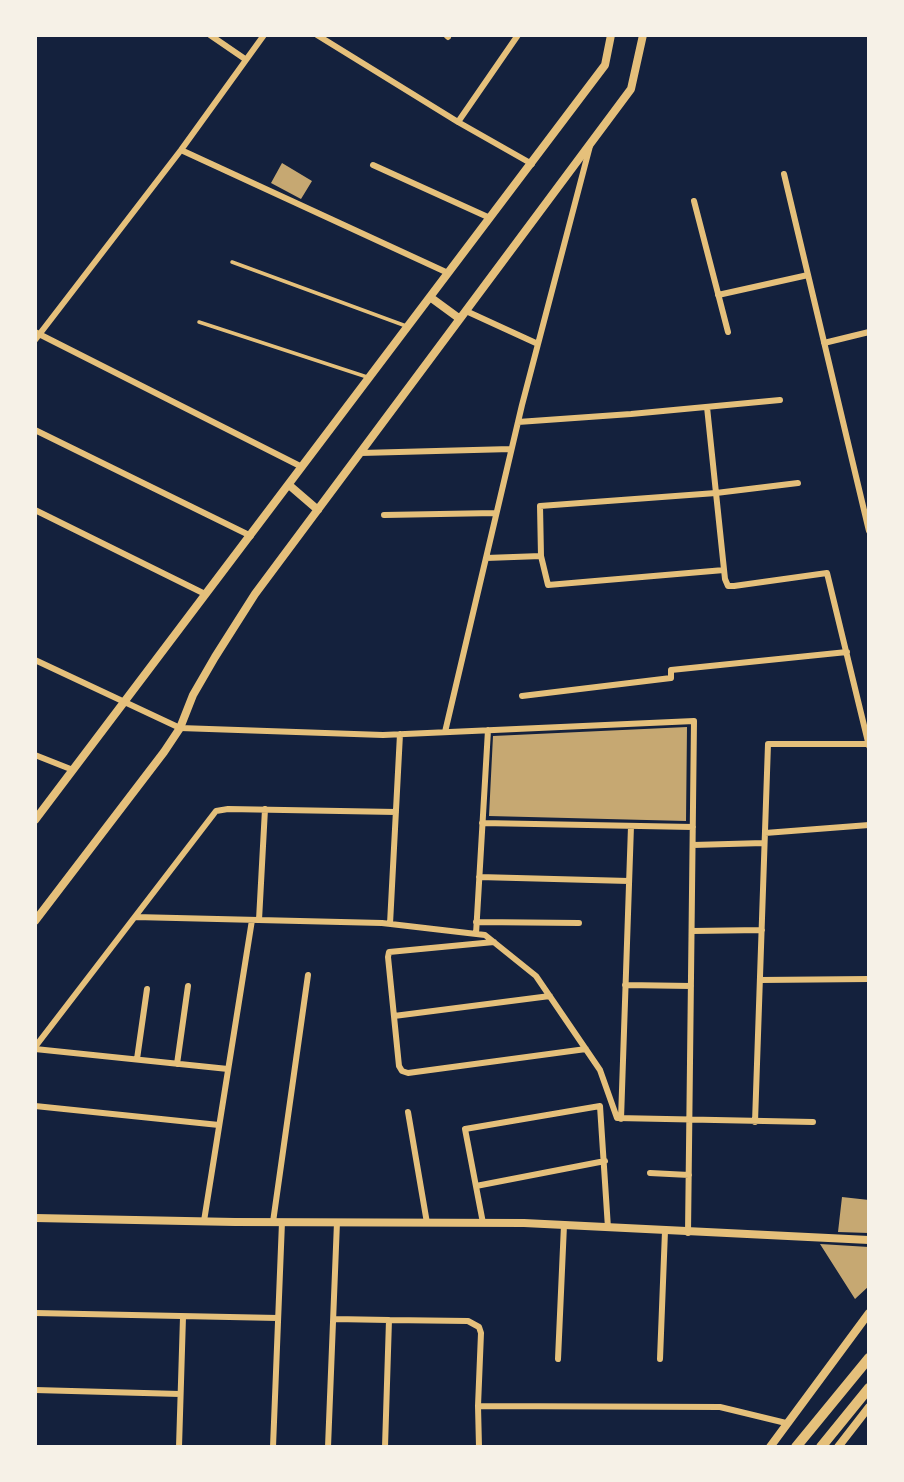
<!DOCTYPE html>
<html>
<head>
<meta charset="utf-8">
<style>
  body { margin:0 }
  #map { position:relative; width:904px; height:1482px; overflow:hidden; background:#14213d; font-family:"Exo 2",sans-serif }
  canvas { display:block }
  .frame { position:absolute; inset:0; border:37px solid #f6f1e7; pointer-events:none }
</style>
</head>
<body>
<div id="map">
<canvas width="904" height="1482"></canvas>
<div class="frame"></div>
</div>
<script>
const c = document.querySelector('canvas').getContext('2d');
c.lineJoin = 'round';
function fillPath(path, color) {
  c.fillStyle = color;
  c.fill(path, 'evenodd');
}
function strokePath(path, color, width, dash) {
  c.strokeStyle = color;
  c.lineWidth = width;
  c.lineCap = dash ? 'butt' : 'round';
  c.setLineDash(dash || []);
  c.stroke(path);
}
fillPath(new Path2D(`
  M282 163 312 181 301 199 271 183Z
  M687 727 686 821 489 816 493 736Z
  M842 1197 869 1200V1233L838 1232Z
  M820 1244 869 1247V1286L855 1299Z`), '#c6a872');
strokePath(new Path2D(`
  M232 262 406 326
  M199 322 367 377`), '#e5c07b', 3.5);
strokePath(new Path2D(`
  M210 35 245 59
  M317 35 458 122 532 164
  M446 35 448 37
  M458 122 518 35
  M181 150 448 273
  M373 165 490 218
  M784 174 869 531
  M694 201 728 332
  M718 295 808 275
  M466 311 538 344
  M35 332 302 467
  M35 340 181 150 264 35
  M824 343 869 332
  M707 407 725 579 728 586H734L827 573 869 746
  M518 422 631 414 780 400
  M35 430 251 536
  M361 453 511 449
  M35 510 205 594
  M384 515 496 513
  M541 556 548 585 724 570
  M486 558 541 556 540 506 716 493 798 483
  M35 660 180 728 383 735 694 721 688 1233
  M522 696 671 678V670L847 652
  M445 732 522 405 590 146
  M35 755 73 770
  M482 823 693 827
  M765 833 869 825
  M693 845 764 843
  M479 877 629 881
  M135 917 382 923 485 935 536 976 600 1070 617 1118 813 1122
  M259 920 265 809
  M476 922 579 923
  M390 924 400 734
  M692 931 762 930
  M476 934 488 730
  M494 942 389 952 388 957 399 1066 402 1071 408 1073 586 1049
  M760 980 869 979
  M625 985 691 986
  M394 1016 550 996
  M35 1047 216 811 228 809 396 812
  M35 1049 228 1069
  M137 1059 147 989
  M177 1064 188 986
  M35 1106 219 1125
  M408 1112 427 1223
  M621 1119 631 826
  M755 1122 768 744H869
  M650 1173 689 1175
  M476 1186 605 1161
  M204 1221 252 920
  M273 1222 308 975
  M483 1223 465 1129 600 1106 608 1228
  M35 1313 278 1318
  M334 1319 389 1320
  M558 1359 564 1225
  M660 1359 665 1231
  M35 1390 180 1394
  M478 1406 479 1447
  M179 1447 183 1317
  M273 1447 282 1222
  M328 1447 337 1222
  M385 1447 389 1320 468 1321 479 1327 481 1333 478 1406 720 1407 786 1423`), '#e5c07b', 6);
strokePath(new Path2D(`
  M430 297 460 319
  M289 485 318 510
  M35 820 605 65 611 35
  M35 921 164 752 180 728 193 695 215 657 255 594 631 89 643 35
  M35 1218 235 1222 524 1223 869 1240
  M770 1447 869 1313
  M838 1447 869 1407`), '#e5c07b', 8);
strokePath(new Path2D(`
  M796 1447 869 1358
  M821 1447 869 1388`), '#e5c07b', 10);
</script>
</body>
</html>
